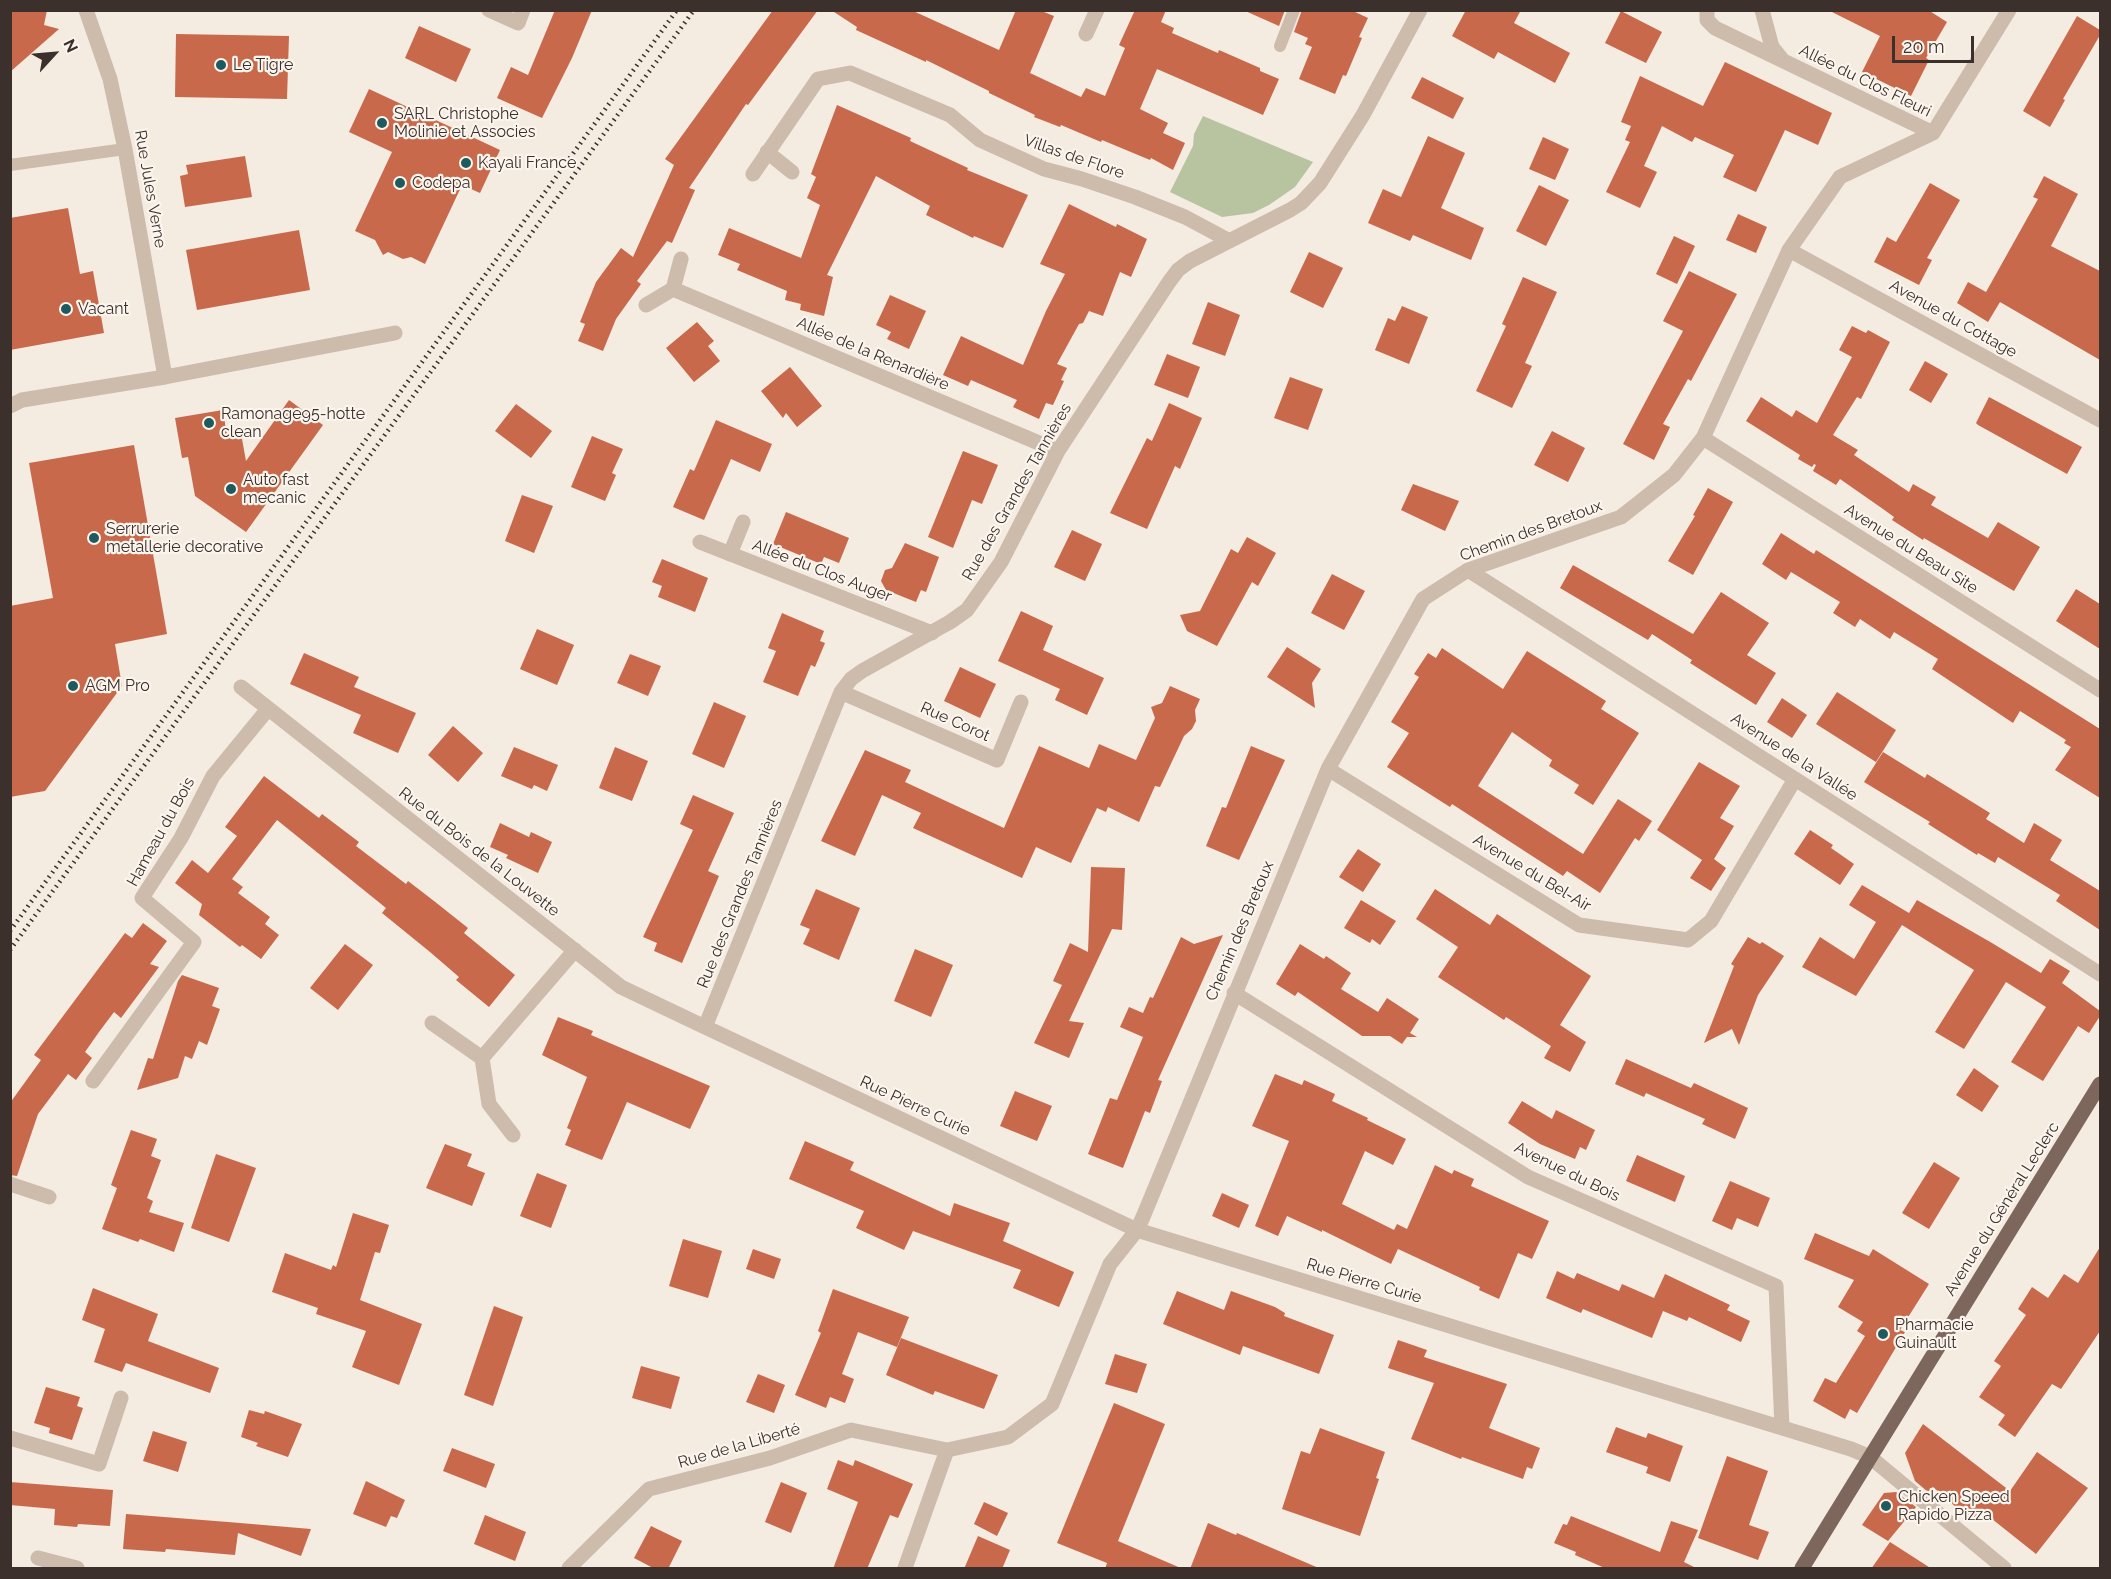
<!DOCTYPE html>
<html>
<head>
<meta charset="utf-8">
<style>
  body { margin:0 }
  #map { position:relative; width:2111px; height:1579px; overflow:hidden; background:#f4ebe1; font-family:Raleway,sans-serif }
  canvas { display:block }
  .frame { position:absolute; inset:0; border:12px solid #3b302b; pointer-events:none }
  .north { position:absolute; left:24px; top:24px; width:60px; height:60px; -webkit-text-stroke:4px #fbf5ee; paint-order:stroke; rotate:64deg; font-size:16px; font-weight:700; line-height:24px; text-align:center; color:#3b302b }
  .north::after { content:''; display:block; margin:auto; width:21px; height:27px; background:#3b302b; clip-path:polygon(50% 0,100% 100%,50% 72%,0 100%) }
  .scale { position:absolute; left:1892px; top:36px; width:82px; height:27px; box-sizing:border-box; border:3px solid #3b302b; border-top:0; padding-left:8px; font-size:18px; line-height:21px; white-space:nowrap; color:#3b302b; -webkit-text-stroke:4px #fbf5ee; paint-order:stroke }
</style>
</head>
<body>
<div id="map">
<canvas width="2111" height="1579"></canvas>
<div class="frame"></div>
<div class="north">N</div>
<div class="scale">20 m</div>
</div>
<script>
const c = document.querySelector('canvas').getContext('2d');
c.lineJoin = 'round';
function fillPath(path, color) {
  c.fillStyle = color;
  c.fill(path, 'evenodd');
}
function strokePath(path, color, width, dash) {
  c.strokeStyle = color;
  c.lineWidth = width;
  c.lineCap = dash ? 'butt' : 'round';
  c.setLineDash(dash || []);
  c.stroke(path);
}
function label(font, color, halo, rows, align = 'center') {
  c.font = font + ' Raleway,sans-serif';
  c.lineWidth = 4.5;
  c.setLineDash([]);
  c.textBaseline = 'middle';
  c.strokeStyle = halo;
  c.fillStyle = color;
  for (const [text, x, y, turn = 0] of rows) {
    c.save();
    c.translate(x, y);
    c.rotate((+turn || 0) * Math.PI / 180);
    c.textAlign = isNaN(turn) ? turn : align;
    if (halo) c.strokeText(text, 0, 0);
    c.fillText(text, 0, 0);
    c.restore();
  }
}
fillPath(new Path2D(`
  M1203 116 1313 162 1295 187 1269 205 1253 213 1222 217 1170 192 1193 146 1194 134Z`), '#b8c4a0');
fillPath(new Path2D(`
  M10 10H47L44 25 59 29 10 72Z
  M555 10H592L572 58 542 118 497 98 511 67 528 75Z
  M773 10H818L748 105 746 104 689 188 695 190 672 243 667 241 637 281 641 284 616 319 603 351 578 341 585 324 580 322 596 282 621 248 633 257 674 165 665 159Z
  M831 10H911L999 50 1016 10H1039L1054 16 1030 73 1081 97 1086 88 1105 96 1125 48 1119 45 1135 10H1166L1161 22 1174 28 1172 33 1218 53 1219 50 1260 68V71L1279 79 1263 115 1157 69 1140 109 1168 123 1163 133 1185 143 1173 170 1151 158 1150 160 1102 140 1101 142 1061 125 1060 127 1034 117 1035 115 989 93V91L926 60V62L856 30 857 27Z
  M1243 10H1285L1279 26Z
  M1302 10H1351L1368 18 1359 37 1362 38 1346 76 1343 75 1335 94 1299 79 1312 47 1305 44 1308 38 1294 32Z
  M1466 10H1521L1514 23 1570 53 1555 83 1498 52 1494 59 1452 36Z
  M1828 10H1928L1947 22 1926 58 1929 60 1911 96 1862 72 1880 36Z
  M1621 11 1662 32 1646 63 1605 43Z
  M2077 16 2100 30V35L2063 99 2065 100 2050 127 2023 111Z
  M419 26 471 49 456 82 405 58Z
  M176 34 289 36 287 99 175 97Z
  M1725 62 1832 113 1818 145 1785 130 1756 192 1723 177 1734 155 1695 137 1692 142 1662 126 1644 166 1657 172 1640 208 1606 192 1630 142 1625 140 1631 126 1621 122 1640 76 1703 106Z
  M1422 77 1464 98 1453 119 1411 98Z
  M369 89 500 150 480 193 462 185 425 264 411 257 403 259 388 252 383 255 375 240 355 231 392 152 349 132Z
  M837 105 911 138 910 141 968 168 967 170 1028 195 1003 248 974 236 973 238 926 215 930 206 876 176 827 275 833 277 824 316 800 310 801 304 785 300 787 291 737 270 740 264 718 255 729 228 801 258 820 205 807 198 816 177 811 174Z
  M1428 136 1465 153 1441 208 1484 228 1471 260 1413 235 1410 241 1368 223 1383 189 1401 197Z
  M1543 137 1569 149 1555 180 1529 169Z
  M245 156 252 197 185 207 180 176 188 174 186 165Z
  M2044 176 2078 194 2051 246 2100 271V360L2000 302 1988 322 1957 303 1968 282 1986 292 2038 199 2033 197Z
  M1930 183 1960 200 1927 258 1932 260 1919 285 1874 262 1887 237 1896 242Z
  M1539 185 1569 200 1546 246 1516 231Z
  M1069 204 1116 227 1117 224 1147 239 1131 277 1120 272 1103 316 1089 311 1083 323 1079 324 1057 364 1067 368 1061 380 1064 381 1053 405 1046 403 1039 419 1013 407 1017 400 971 380 968 386 943 375 961 336 1023 365 1046 311 1065 274 1040 264Z
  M68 208 80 274 93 271 104 333 10 350V218Z
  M1738 214 1767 227 1756 253 1726 240Z
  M299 230 310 290 197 310 186 250Z
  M1674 236 1695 246 1677 284 1656 274Z
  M1309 252 1343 268 1323 308 1290 292Z
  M1689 271 1737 294 1691 381 1688 379 1663 424 1670 427 1654 460 1623 444 1683 331 1663 321Z
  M1523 277 1557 292 1525 363 1532 366 1512 408 1476 391 1506 326 1502 324Z
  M890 295 926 311 909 349 887 339 891 332 876 325Z
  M1208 302 1240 315 1225 356 1192 344Z
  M1402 306 1428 317 1409 364 1375 350 1388 318 1395 321Z
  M697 322 714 341 708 346 720 361 694 382 666 348Z
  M1852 326 1866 333 1868 330 1890 342 1861 399 1857 397 1833 435 1858 450 1854 455 1909 492 1913 484 1936 497 1931 505 1988 538 1998 522 2040 547 2014 591 1924 538 1923 540 1892 520 1894 517 1883 509 1840 479 1836 485 1813 471 1816 465 1814 464 1812 467 1798 459 1800 455 1746 421 1761 397 1792 417 1796 410 1817 423 1852 357 1839 350Z
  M1167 354 1200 367 1188 398 1154 385Z
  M1925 361 1948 374 1931 403 1909 390Z
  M790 367 822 406 797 427 786 413 783 418 761 391Z
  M1290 377 1323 389 1308 430 1274 418Z
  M1989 397 2082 447 2067 474 1978 425 1976 423Z
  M289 400 323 425 246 532 195 496 188 457 182 458 175 418 223 410 226 430 240 428 246 461Z
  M1169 403 1202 418 1180 469 1175 466 1147 529 1110 513 1147 438 1152 441Z
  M516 404 552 431 531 458 495 431Z
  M716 420 772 444 760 472 731 459 704 520 673 507 690 469 694 471Z
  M1552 431 1585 448 1568 482 1534 465Z
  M592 436 623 449 612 473 616 475 605 501 571 487Z
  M134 445 167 634 115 644 122 686 45 791 10 797V606L53 598 29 463Z
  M963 451 998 465 982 504 972 500 953 548 928 537Z
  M1413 484 1459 501 1445 531 1401 510Z
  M1708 488 1733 502 1693 575 1668 561 1695 516 1693 515Z
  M522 495 553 506 534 553 505 541Z
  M786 512 849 538 839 563 824 557 821 564 773 544Z
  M1072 530 1102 544 1085 581 1054 567Z
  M1781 533 1814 554 1816 550 2100 729V798L2055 770 2071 747 2064 743 2066 740 2020 711 2013 723 1932 669 1938 659 1894 632 1890 639 1860 619 1855 627 1833 613 1840 602 1791 572 1786 580 1762 564Z
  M1247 537 1276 553 1258 586 1252 582 1217 646 1187 631 1180 615 1200 611 1231 549 1238 553Z
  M905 543 939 557 926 592 921 590 916 602 886 590 881 581 885 570 892 568Z
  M662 559 708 578 695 612 658 597 662 586 652 582Z
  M1573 565 1693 634 1721 592 1769 623 1747 655 1776 673 1756 705 1690 663 1692 660 1652 634 1648 640 1560 588Z
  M1332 574 1365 591 1344 630 1311 613Z
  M2076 589 2100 604V649L2056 621Z
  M1021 611 1053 626 1043 650 1104 678 1087 715 1055 700 1060 689 998 661Z
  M782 613 824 631 820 641 825 643 815 667 811 665 798 696 763 682 776 651 768 648Z
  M537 629 574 645 557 685 520 669Z
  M1287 647 1321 669 1312 683 1315 708 1267 677Z
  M1442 648 1503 689 1527 651 1606 701 1601 709 1639 733 1593 805 1574 793 1579 785 1549 766 1552 760 1512 732 1478 786 1583 854 1618 799 1652 821 1639 841 1635 838 1600 893 1567 871 1563 876 1452 804 1450 807 1387 767 1409 733 1391 722 1419 677 1414 674 1428 653 1436 658Z
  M304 653 359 677 354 687 416 713 398 753 353 733 361 715 290 684Z
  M630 654 661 666 648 696 617 683Z
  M960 667 996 684 980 718 944 701Z
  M1170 686 1200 699 1195 710 1196 721 1192 729 1184 736 1160 787 1155 786 1139 822 1108 807 1106 812 1097 808 1071 863 1036 847 1022 878 913 828 921 813 882 795 855 856 821 841 865 750 911 770 905 782 1004 828 1039 746 1089 768 1099 744 1136 760 1155 718 1151 707 1162 703Z
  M1837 692 1896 730 1876 762 1816 724Z
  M1782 698 1807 715 1792 738 1767 722Z
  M714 702 746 716 724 768 692 754Z
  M453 726 483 753 458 782 428 755Z
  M1251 746 1285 760 1239 860 1206 846 1222 807 1226 808Z
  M514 747 558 765 547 791 534 785 532 789 501 776Z
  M615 747 648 761 632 801 599 788Z
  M1883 752 1925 778 1927 774 1990 813 1986 819 2024 843 2034 823 2062 840 2050 860 2100 891V930L2056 901 2060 895 1998 857 1995 863 1978 853 1977 855 1928 824 1930 822 1864 782Z
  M1699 762 1740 786 1720 818 1734 826 1714 859 1726 868 1711 891 1690 878 1702 860 1657 830Z
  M264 776 319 818 322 814 359 842 356 846 406 884 408 881 434 901 468 928 464 933 515 975 489 1007 456 980 459 977 430 952 382 913 386 908 277 820 232 879 243 887 238 893 270 917 265 924 279 935 261 959 242 945 240 947 199 915 202 904 175 883 192 860 208 873 237 836 225 827Z
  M693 795 734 813 708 871 719 876 682 963 654 951 657 943 643 937 693 830 680 824Z
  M500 823 529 837 531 832 552 842 538 873 506 858 508 855 490 847Z
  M1810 830 1833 845 1831 848 1854 864 1840 885 1794 854Z
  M1358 849 1381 864 1363 892 1339 877Z
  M1091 867 1125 868 1122 930 1112 929 1069 1021 1084 1023 1069 1058 1034 1043 1062 985 1053 981 1070 943 1088 952Z
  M1862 885 1909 913 1917 900 1992 943 2041 973 2050 959 2070 971 2062 983 2100 1011V1016L2089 1033 2078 1026 2043 1081 2011 1062 2046 1007 2006 982 1964 1049 1935 1032 1974 970 1902 925 1856 996 1802 967 1820 937 1854 959 1876 922 1849 905Z
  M816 889 860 908 839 960 803 944 810 929 800 925Z
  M1435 889 1490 925 1497 914 1591 976 1560 1025 1586 1042 1570 1072 1544 1058 1551 1046 1506 1017 1504 1020 1438 977 1458 947 1416 919Z
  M1361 900 1396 921 1380 945 1372 939 1370 943 1344 928Z
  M143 923 167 941 150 964 159 967 121 1018 114 1012 99 1032 85 1052 92 1058 76 1080 68 1074 38 1114 17 1176 10 1175V1103L41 1060 34 1055 125 933 132 938Z
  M1223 935 1158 1080 1162 1081 1150 1113 1145 1111 1123 1168 1088 1154 1110 1098 1117 1100 1143 1037 1120 1027 1129 1007 1143 1013 1150 997 1153 998 1181 937 1194 944Z
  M1748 937 1760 944 1762 942 1784 956 1758 995 1739 1045 1732 1029 1704 1043 1734 966 1731 964Z
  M345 944 373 965 338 1010 310 988Z
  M1300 944 1324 959 1326 956 1351 973 1341 989 1378 1012 1387 998 1419 1019 1410 1033 1417 1037H1407L1402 1044 1390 1036H1362L1298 992 1295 996 1276 984Z
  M915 949 953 965 931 1017 894 1001Z
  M182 975 219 988 212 1006 220 1009 207 1045 199 1041 192 1059 185 1056 178 1078 137 1090 148 1058 153 1059 178 981Z
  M558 1017 593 1031 591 1035 710 1086 690 1129 627 1102 602 1160 565 1145 571 1130 567 1128 587 1077 542 1055Z
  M1626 1059 1691 1088 1694 1083 1748 1108 1735 1139 1702 1124 1705 1119 1646 1093 1644 1097 1615 1084Z
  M1974 1068 1999 1086 1982 1112 1956 1095Z
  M1275 1074 1302 1085 1304 1080 1335 1094 1332 1101 1368 1118 1367 1120 1406 1139 1393 1165 1365 1151 1342 1204 1394 1230 1397 1224 1407 1229 1435 1165 1452 1174 1454 1170 1474 1179 1471 1186 1549 1221 1532 1259 1518 1253 1499 1299 1479 1290 1480 1287 1398 1249 1391 1264 1322 1230V1232L1287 1216 1278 1236 1255 1226 1289 1141 1252 1126Z
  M1015 1091 1052 1106 1037 1141 1000 1126Z
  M1522 1101 1552 1119 1556 1110 1595 1130 1586 1150 1580 1147 1575 1159 1540 1144 1508 1123Z
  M131 1130 157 1139 151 1156 161 1160 147 1198 153 1201 149 1212 184 1223 174 1252 140 1239 138 1242 102 1229 117 1188 111 1185Z
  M805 1141 854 1162 850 1170 950 1216 954 1203 1010 1223 1003 1241 1074 1272 1059 1307 1013 1288 1021 1270 913 1231 904 1250 856 1228 864 1211 789 1179Z
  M445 1144 472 1154 467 1166 485 1173 472 1206 426 1188Z
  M216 1154 256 1168 229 1242 191 1228Z
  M1637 1155 1685 1176 1675 1202 1626 1181Z
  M1934 1162 1960 1178 1929 1229 1902 1213Z
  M537 1173 567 1185 551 1228 520 1216Z
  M1730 1181 1770 1198 1758 1227 1737 1218 1732 1230 1712 1221Z
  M1222 1193 1249 1205 1239 1228 1212 1216Z
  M353 1213 389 1225 380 1253 375 1252 360 1300 422 1324 399 1385 352 1367 366 1331 316 1314 318 1308 272 1292 285 1253 331 1270 333 1265 336 1267Z
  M1815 1233 1869 1256 1873 1249 1929 1284 1900 1330 1905 1332 1857 1413 1850 1409 1845 1419 1813 1401 1825 1378 1836 1383 1865 1336 1857 1331 1863 1322 1838 1307 1854 1280 1804 1259Z
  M683 1239 722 1251 708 1298 669 1286Z
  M2100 1247V1331L2061 1389 2052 1384 2015 1437 1998 1425 2005 1415 1979 1397 2001 1366 1994 1361 2026 1315 2018 1309 2032 1287 2048 1298 2064 1274 2078 1283Z
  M753 1249 781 1259 774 1279 746 1269Z
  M1557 1271 1574 1279 1577 1273 1619 1291 1622 1284 1654 1298 1665 1274 1730 1305 1727 1310 1750 1321 1741 1342 1689 1317 1687 1321 1663 1311 1652 1338 1583 1309 1581 1313 1546 1298Z
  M93 1288 158 1314 148 1341 219 1368 210 1393 126 1363 122 1372 94 1362 105 1329 82 1320Z
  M833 1289 909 1317 897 1347 858 1332 842 1374 854 1379 845 1403 830 1397 826 1408 795 1395 821 1333 818 1331Z
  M1177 1291 1224 1310 1231 1291 1275 1307 1285 1313 1284 1316 1334 1335 1319 1374 1243 1346 1240 1355 1163 1324Z
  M494 1306 523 1317 493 1406 464 1395Z
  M901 1338 998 1375 984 1409 935 1391 933 1395 886 1375Z
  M1398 1340 1427 1350 1424 1357 1507 1384 1489 1428 1540 1448 1532 1469 1527 1467 1523 1479 1462 1457 1461 1459 1411 1439 1434 1383 1388 1368Z
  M1115 1354 1147 1364 1137 1393 1105 1384Z
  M641 1366 680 1377 671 1409 632 1398Z
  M758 1374 785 1385 774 1413 746 1402Z
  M46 1387 80 1397 77 1406 83 1408 72 1440 49 1433 50 1428 34 1423Z
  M1114 1403 1165 1424 1118 1541 1183 1569H1105L1107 1563 1057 1543Z
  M249 1410 264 1414 265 1411 302 1424 288 1457 256 1446 258 1443 241 1437Z
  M1923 1424 2010 1491 2037 1452 2088 1488 2036 1554 1982 1511 1973 1522 1933 1487 1928 1492 1915 1481 1905 1453Z
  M1616 1427 1646 1438 1648 1433 1683 1446 1670 1482 1646 1473 1648 1467 1606 1452Z
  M1320 1428 1385 1452 1376 1478 1379 1479 1360 1536 1282 1509 1301 1451 1310 1454Z
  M153 1431 187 1442 178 1472 143 1461Z
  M452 1448 495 1464 486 1488 443 1471Z
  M1727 1456 1768 1471 1749 1525 1769 1532 1758 1560 1698 1538Z
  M838 1460 853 1466 855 1460 913 1484 898 1518 890 1515 867 1569H833L858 1502 827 1489Z
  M366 1481 405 1500 397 1518 391 1516 386 1527 353 1514Z
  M10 1482 113 1490 110 1526 78 1524 77 1527 54 1525 55 1509 10 1505Z
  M781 1482 807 1493 791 1533 765 1522Z
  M1896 1492 1916 1507 1888 1541 1862 1525 1884 1493Z
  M984 1502 1008 1513 997 1536 974 1524Z
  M126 1514 228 1522 311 1529 301 1556 238 1533 235 1555 166 1549 165 1552 123 1549Z
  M485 1515 526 1532 515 1561 474 1544Z
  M1571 1516 1660 1552 1671 1521 1698 1530 1684 1562 1698 1569H1607L1575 1555 1576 1552 1554 1543 1563 1524 1567 1525Z
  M1208 1523 1236 1535 1237 1533 1321 1569H1190Z
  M651 1526 682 1541 668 1569H655L634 1558Z
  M978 1536 1010 1550 1002 1569H964Z
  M1890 1542 1932 1569H1871Z`), '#c8694b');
strokePath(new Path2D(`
  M1280 46 1294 10
  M10 165 125 149`), '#cdbbac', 12);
strokePath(new Path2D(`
  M86 10 110 79 125 149 165 377
  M489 10 518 23 523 10
  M1707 10V20L1715 28 1933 133
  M1762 10 1772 47 1781 58
  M1086 34 1097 10
  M767 152 792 172
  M753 174 818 79 850 73 950 115 980 140 1044 169 1082 179 1135 197 1185 217 1228 240
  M1789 250 2100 420
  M673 289 1058 451
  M646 305 673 289 681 259
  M10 406 22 400 165 377 395 333
  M1703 438 2100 690
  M700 542 932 633
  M730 554 743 522
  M1468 570 2100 974
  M241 687 621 987 705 1027 1137 1230 1851 1449 1870 1457 2004 1568
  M841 692 997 760 1021 702
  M1328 769 1579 925 1688 940 1711 921 1795 779
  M1234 993 1528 1177 1776 1286 1782 1428
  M432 1023 482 1058
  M705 1027 841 692 851 679 862 671 950 622 967 610 1001 562 1058 451 1169 282 1178 270 1190 261 1290 210 1301 203 1320 183 1363 115 1420 10
  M93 1081 194 942 142 898 181 838 213 776 268 709
  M513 1135 489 1104 482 1058 575 950
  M10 1184 49 1197
  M10 1438 99 1464 121 1398
  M38 1558 77 1568
  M569 1568 649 1489 770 1458 851 1430 947 1450
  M905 1568 947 1450 1008 1437 1052 1404 1110 1264 1137 1230 1143 1217 1328 769 1423 599 1468 570 1621 517 1674 475 1703 438 1789 250 1840 177 1933 133 2009 10`), '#cdbbac', 15);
strokePath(new Path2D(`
  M1802 1568 2100 1084`), '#7d675c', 15);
strokePath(new Path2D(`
  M10 931 677 10
  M10 950 694 10`), '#3b302b', 4.5, [1.5, 4.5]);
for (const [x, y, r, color] of [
  [221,65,6,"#1f5a5e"],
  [382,123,6,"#1f5a5e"],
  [466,163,6,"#1f5a5e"],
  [400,183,6,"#1f5a5e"],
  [66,309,6,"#1f5a5e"],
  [209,423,6,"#1f5a5e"],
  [231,489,6,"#1f5a5e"],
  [94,538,6,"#1f5a5e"],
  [73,686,6,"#1f5a5e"],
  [1883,1334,6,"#1f5a5e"],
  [1886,1506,6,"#1f5a5e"]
]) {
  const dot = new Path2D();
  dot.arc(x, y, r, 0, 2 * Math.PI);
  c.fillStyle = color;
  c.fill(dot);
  strokePath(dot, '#fbf5ee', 2);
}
label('16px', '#3b302b', '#fbf5ee', [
  ["Le Tigre",233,65],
  ["SARL Christophe",394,114],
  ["Molinie et Associes",394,132],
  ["Kayali France",478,163],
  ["Codepa",412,183],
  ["Vacant",78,309],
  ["Ramonage95-hotte",221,414],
  ["clean",221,432],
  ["Auto fast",243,480],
  ["mecanic",243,498],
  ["Serrurerie",106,529],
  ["metallerie decorative",106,547],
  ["AGM Pro",85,686],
  ["Pharmacie",1895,1325],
  ["Guinault",1895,1343],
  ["Chicken Speed",1898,1497],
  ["Rapido Pizza",1898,1515]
], 'left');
label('16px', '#3b302b', '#fbf5ee', [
  ["Allée du Clos Fleuri",1865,81,26],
  ["Villas de Flore",1074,157,19],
  ["Rue Jules Verne",150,189,80],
  ["Avenue du Cottage",1953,319,29],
  ["Allée de la Renardière",873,354,23],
  ["Rue des Grandes Tannières",1017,492,-60],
  ["Chemin des Bretoux",1531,531,-20],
  ["Avenue du Beau Site",1911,549,32],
  ["Allée du Clos Auger",822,571,21],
  ["Rue Corot",955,722,24],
  ["Avenue de la Vallée",1794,757,33],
  ["Hameau du Bois",161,832,-61],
  ["Rue du Bois de la Louvette",479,852,38],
  ["Avenue du Bel-Air",1532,873,31],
  ["Rue des Grandes Tannières",740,894,-68],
  ["Chemin des Bretoux",1240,931,-67],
  ["Rue Pierre Curie",915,1106,25],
  ["Avenue du Bois",1567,1172,26],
  ["Avenue du Général Leclerc",2002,1209,-58],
  ["Rue Pierre Curie",1364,1281,17],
  ["Rue de la Liberté",739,1446,-16]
]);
</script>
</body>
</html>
